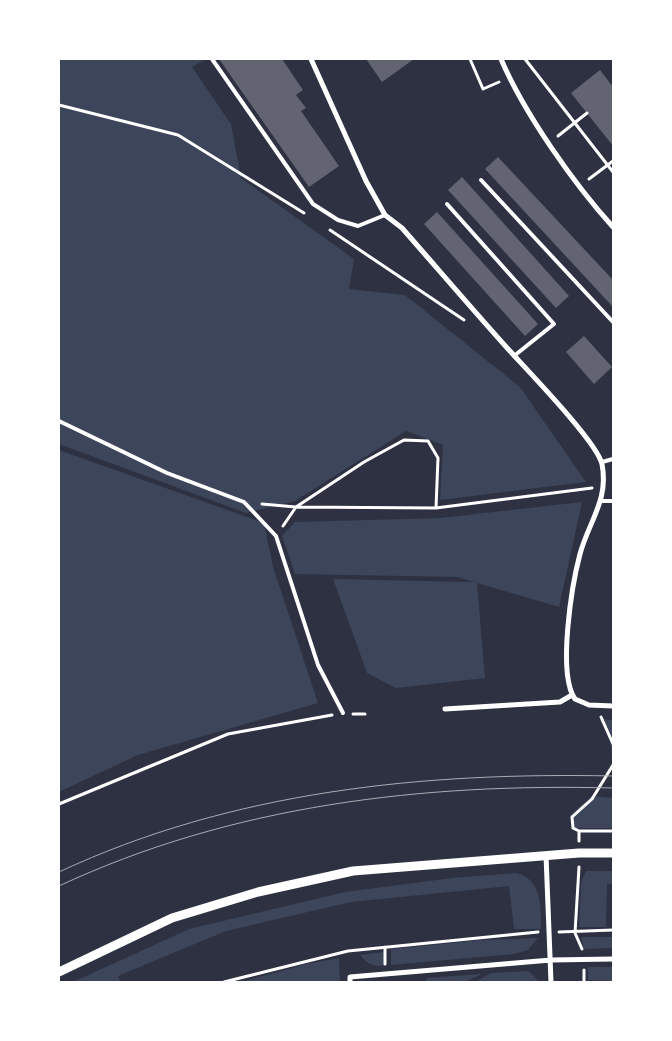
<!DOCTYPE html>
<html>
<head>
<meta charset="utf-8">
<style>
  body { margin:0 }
  #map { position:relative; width:672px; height:1041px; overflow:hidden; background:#2d3142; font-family:"Alegreya Sans",sans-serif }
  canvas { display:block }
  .frame { position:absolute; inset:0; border:60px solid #fff; pointer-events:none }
</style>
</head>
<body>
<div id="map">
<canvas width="672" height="1041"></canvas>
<div class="frame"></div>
</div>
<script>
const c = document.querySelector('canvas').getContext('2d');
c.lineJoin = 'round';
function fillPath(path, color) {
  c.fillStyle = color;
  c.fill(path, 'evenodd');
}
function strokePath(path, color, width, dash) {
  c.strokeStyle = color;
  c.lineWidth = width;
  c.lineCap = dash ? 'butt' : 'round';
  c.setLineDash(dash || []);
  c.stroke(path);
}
fillPath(new Path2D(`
  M59 59H206L192 67 231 124 241 178 354 259 349 289 405 295 520 387 586 482 440 500 443 445 406 431 295 501 246 513 59 444Z
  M59 450 264 523 273 567 318 703 138 755 59 792Z
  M582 502 559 607 477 583 485 678 396 688 367 673 333 579 474 582 457 577 295 574 282 536 295 522 440 518Z
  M600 719 613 720V767L610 738Z
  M592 796 613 798V828H573L570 815Z
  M586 871H613V884H607L606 927H579L581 883Z
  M516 873C542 879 541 906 541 929H514L509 886 351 902 226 931 118 976 121 982H73L189 929 345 892 452 878Z
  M581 937H613V948L584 949Z
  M538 938 528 950 514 954 391 965V949L482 940Z
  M384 952V965C373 968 367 963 360 955Z
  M339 958 340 982H241L306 964Z
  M588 967H613V981L588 980Z
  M529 971 539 982H475L491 973Z
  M482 974 465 982H427L426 978Z`), '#3c4559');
fillPath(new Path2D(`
  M219 59H282L303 90 296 95 306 108 301 111 339 166 309 187Z
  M366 59H414L382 82Z
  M600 70 613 87V146L571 93Z
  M498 157 613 280V307L485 169Z
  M462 177 569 296 556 308 448 190Z
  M437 212 538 324 525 336 424 224Z
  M584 336 612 367 594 384 566 352Z`), '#626471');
strokePath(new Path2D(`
  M470 59 483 89 499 82
  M525 59 613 172
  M59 105 178 135 304 213
  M558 136 587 113
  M589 179 613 161
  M330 230 464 320
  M262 504 296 507 436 508 592 488
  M283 526 296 507 364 462 404 440 428 441 438 458 436 508
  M353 714H365
  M601 717 613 744
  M59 804 228 734 332 715
  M579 831 573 828 572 817 592 799 613 765
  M579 841V831H613
  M579 867 575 933 582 949
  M559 932 613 930
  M385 947V964
  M224 982 348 951 538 932
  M584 982V970`), '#fff', 3);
strokePath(new Path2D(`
  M212 59 313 204 338 220 358 226 385 215
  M481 180 613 322
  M447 204 554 324 514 356
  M59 421 167 473 244 502 276 536 318 665 343 713
  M602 462 613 459
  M602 501H613`), '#fff', 4);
strokePath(new Path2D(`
  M311 59 366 181 385 215 402 228C438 269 473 310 509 350 528 371 597 442 602 464 609 500 589 521 580 554 572 584 557 674 575 699L589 705 613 706
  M501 59C524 113 574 184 613 227
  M445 709 560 702 572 695
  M546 855 551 982
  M350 982V977L551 960 613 959`), '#fff', 5);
strokePath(new Path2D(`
  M59 972 172 918 258 892 353 871 579 853H613`), '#fff', 9);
strokePath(new Path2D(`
  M59 872C232 791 424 772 613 776
  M59 886C232 805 424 783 613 788`), '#abadb3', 1);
</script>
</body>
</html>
